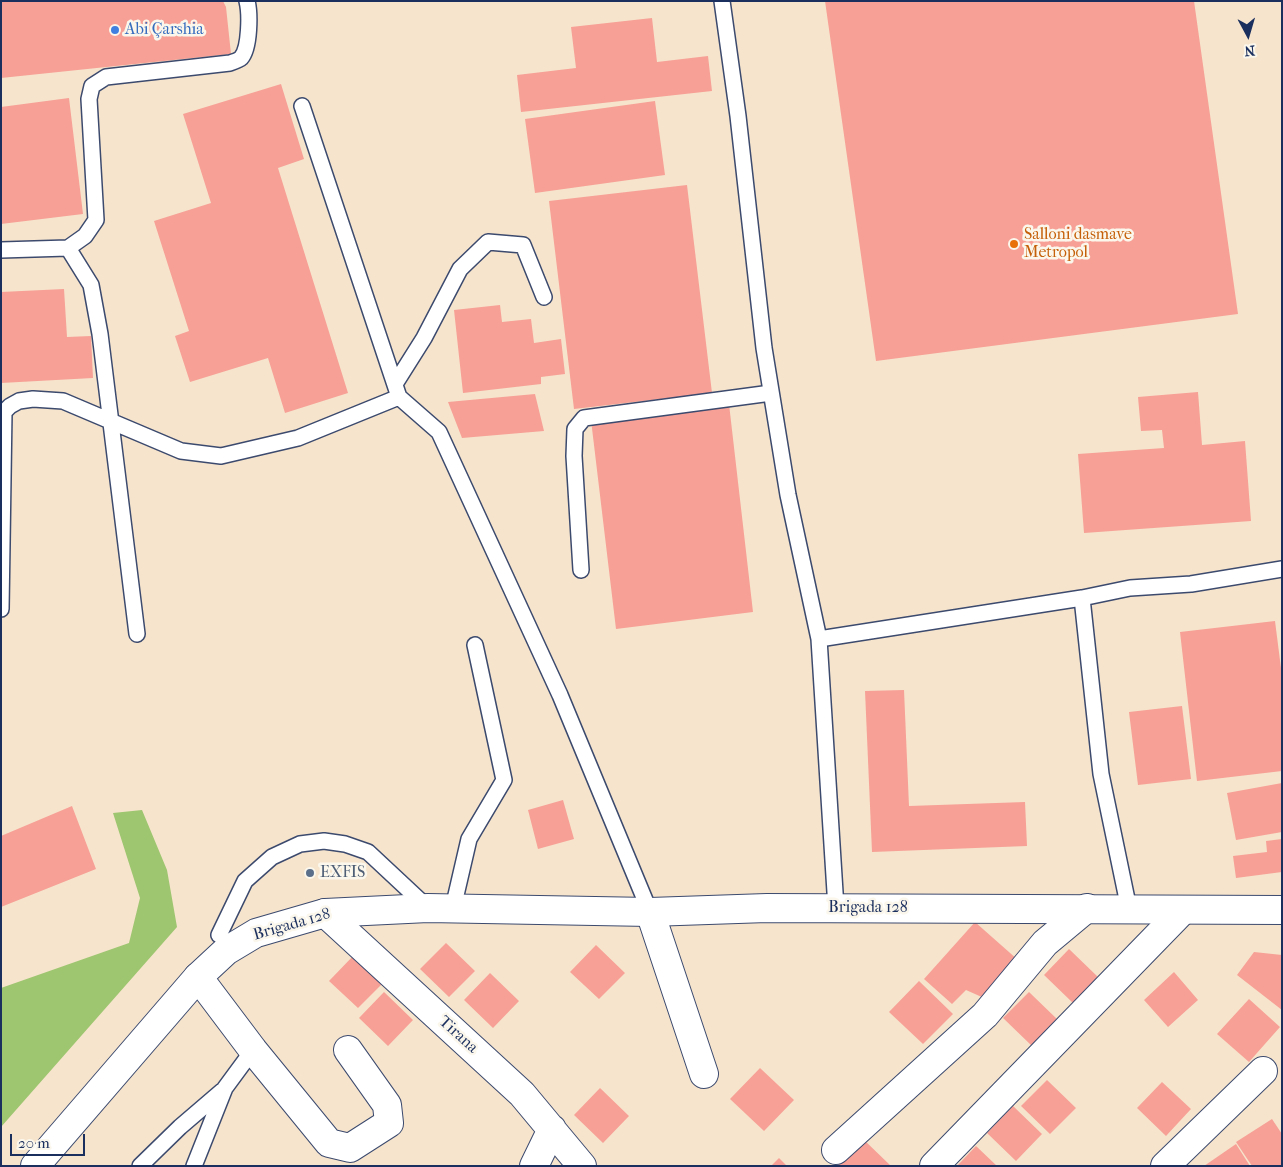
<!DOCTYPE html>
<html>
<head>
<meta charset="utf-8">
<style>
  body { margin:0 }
  #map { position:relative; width:1283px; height:1167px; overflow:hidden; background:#f6e4cc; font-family:"IM FELL French Canon",serif }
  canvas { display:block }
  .frame { position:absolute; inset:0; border:2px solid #1b2f5e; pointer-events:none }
  .north { position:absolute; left:1223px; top:10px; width:50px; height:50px; -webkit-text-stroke:4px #fbf7ec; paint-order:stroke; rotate:174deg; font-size:14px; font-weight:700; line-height:20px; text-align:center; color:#1b2f5e }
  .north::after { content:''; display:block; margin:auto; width:18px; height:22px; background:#1b2f5e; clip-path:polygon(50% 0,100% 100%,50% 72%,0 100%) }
  .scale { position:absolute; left:10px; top:1134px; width:75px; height:22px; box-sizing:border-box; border:2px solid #1b2f5e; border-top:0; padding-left:6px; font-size:15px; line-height:18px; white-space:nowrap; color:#1b2f5e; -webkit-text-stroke:4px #fbf7ec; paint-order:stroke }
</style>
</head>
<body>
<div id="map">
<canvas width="1283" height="1167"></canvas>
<div class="frame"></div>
<div class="north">N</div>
<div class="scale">20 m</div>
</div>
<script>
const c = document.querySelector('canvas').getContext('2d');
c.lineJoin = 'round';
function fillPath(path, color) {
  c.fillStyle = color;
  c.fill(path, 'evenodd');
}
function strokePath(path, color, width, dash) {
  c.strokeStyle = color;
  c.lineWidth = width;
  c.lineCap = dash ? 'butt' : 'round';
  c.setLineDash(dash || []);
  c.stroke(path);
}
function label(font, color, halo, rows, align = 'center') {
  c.font = font + ' "IM FELL French Canon",serif';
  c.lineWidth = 5;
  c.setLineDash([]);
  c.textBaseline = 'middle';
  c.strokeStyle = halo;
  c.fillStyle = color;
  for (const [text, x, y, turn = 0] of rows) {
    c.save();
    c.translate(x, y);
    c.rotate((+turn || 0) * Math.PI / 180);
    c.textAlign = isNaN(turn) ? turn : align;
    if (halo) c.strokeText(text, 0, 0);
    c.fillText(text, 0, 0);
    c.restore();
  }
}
fillPath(new Path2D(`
  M142 810 167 870 177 927 1 1127V988L129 943 140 898 113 813Z`), '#9ec570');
fillPath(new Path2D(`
  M1 1H223L226 7 231 54 1 78Z
  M825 1H1194L1238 314 876 361Z
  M652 18 657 62 708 56 712 91 521 112 517 75 576 68 571 27Z
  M281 84 304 159 278 168 348 393 285 413 268 358 190 382 175 336 189 331 154 221 211 203 183 114Z
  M69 98 83 214 1 224V107Z
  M655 101 665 175 535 193 525 119Z
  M687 185 712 393 574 409 549 201Z
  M64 289 67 337 91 336 93 378 1 383V292Z
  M500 305 502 322 531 319 534 343 561 339 565 374 541 377V384L463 393 454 310Z
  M1198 392 1202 445 1245 441 1251 521 1084 533 1078 454 1164 448 1162 430 1141 431 1138 397Z
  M535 394 544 431 462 438 448 402Z
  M729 404 753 612 616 629 591 420Z
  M1275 621 1282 676V771L1197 781 1180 632Z
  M904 690 909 806 1025 802 1027 846 872 852 865 691Z
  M1182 706 1191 779 1138 785 1129 712Z
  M1282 783V832L1236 840 1227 793Z
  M563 800 574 839 538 849 528 810Z
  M72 806 96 869 1 907V836Z
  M1282 839V872L1236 878 1233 856 1267 852 1266 841Z
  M975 922 1018 960 984 998 966 990 952 1004 924 979Z
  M446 943 475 971 449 997 420 969Z
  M596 945 625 973 599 999 570 972Z
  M1069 949 1098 977 1073 1003 1044 975Z
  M1254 952 1282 955V1010L1237 975Z
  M355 954 384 982 358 1008 329 981Z
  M1174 972 1198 1000 1168 1027 1144 1000Z
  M490 973 519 1001 493 1028 464 1000Z
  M919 981 953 1014 923 1044 889 1012Z
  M384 992 413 1020 388 1046 359 1018Z
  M1029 992 1058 1020 1032 1046 1003 1018Z
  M1249 999 1280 1027 1249 1062 1217 1034Z
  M760 1068 794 1100 764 1131 730 1099Z
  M1047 1080 1076 1108 1050 1134 1021 1106Z
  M1162 1082 1191 1109 1166 1136 1137 1108Z
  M600 1088 629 1116 603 1143 574 1115Z
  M1013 1106 1042 1134 1016 1161 987 1133Z
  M1272 1119 1282 1134V1166H1252L1236 1142Z
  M863 1139 891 1166H839L838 1165Z
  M1236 1144 1250 1166H1204Z
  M976 1146 997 1166H957Z
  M779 1158 787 1166H771Z`), '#f7a096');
const service = new Path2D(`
  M722 1 738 116 764 348 788 495 819 639
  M302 106 399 397 439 432 560 695 650 912
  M68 248 85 236 96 220 89 99 92 86 106 77 230 63C233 62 239 60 241 58 250 48 250 13 247 1
  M1 250 68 248 91 285 100 334 137 634
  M395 384 424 338 460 269 488 242 523 245 544 297
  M581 570 574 456 575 429 584 418 771 393
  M1082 598 1130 588 1191 584 1282 569
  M1 609 4 412 10 406 19 401 33 399 63 401 181 451 221 456 298 438 399 397
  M453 908 469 839 504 780 475 645
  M836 908 819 639 1082 598 1101 774 1129 909
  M219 935 245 881 272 857 300 844 324 841 345 844 368 852 428 908
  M140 1166 180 1127 222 1091
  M194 1166 225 1088 253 1050`);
const minor = new Path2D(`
  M650 912 704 1074
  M325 913 522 1094 582 1166
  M198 977 253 1050 329 1143 350 1148 389 1123 387 1105 348 1050
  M836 1150 985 1015 1045 943 1087 908
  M534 1166 552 1129
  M934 1166 1183 910
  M1165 1166 1263 1071`);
const tertiary = new Path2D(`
  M35 1166 198 977 226 951 256 933 325 913 428 908 650 912 767 908 1282 910`);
strokePath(service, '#3c4a6e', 18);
strokePath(minor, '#3c4a6e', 30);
strokePath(tertiary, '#3c4a6e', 30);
strokePath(service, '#fff', 15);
strokePath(minor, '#fff', 28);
strokePath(tertiary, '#fff', 28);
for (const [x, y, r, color] of [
  [115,30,5,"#3f7fe0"],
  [1014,244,5,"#e8710a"],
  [310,873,5,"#5c6f8a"]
]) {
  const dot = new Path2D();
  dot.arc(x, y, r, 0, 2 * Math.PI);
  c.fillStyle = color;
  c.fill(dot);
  strokePath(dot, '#fbf7ec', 2);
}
label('16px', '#366cbe', '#fbf7ec', [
  ["Abi Çarshia",125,30]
], 'left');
label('16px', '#c56008', '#fbf7ec', [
  ["Salloni dasmave",1024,235],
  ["Metropol",1024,253]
], 'left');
label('16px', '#4e5e75', '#fbf7ec', [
  ["EXFIS",320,873]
], 'left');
label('16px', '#1b2f5e', '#fbf7ec', [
  ["Brigada 128",868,908],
  ["Brigada 128",292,925,-16],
  ["Tirana",458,1035,42]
]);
</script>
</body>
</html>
